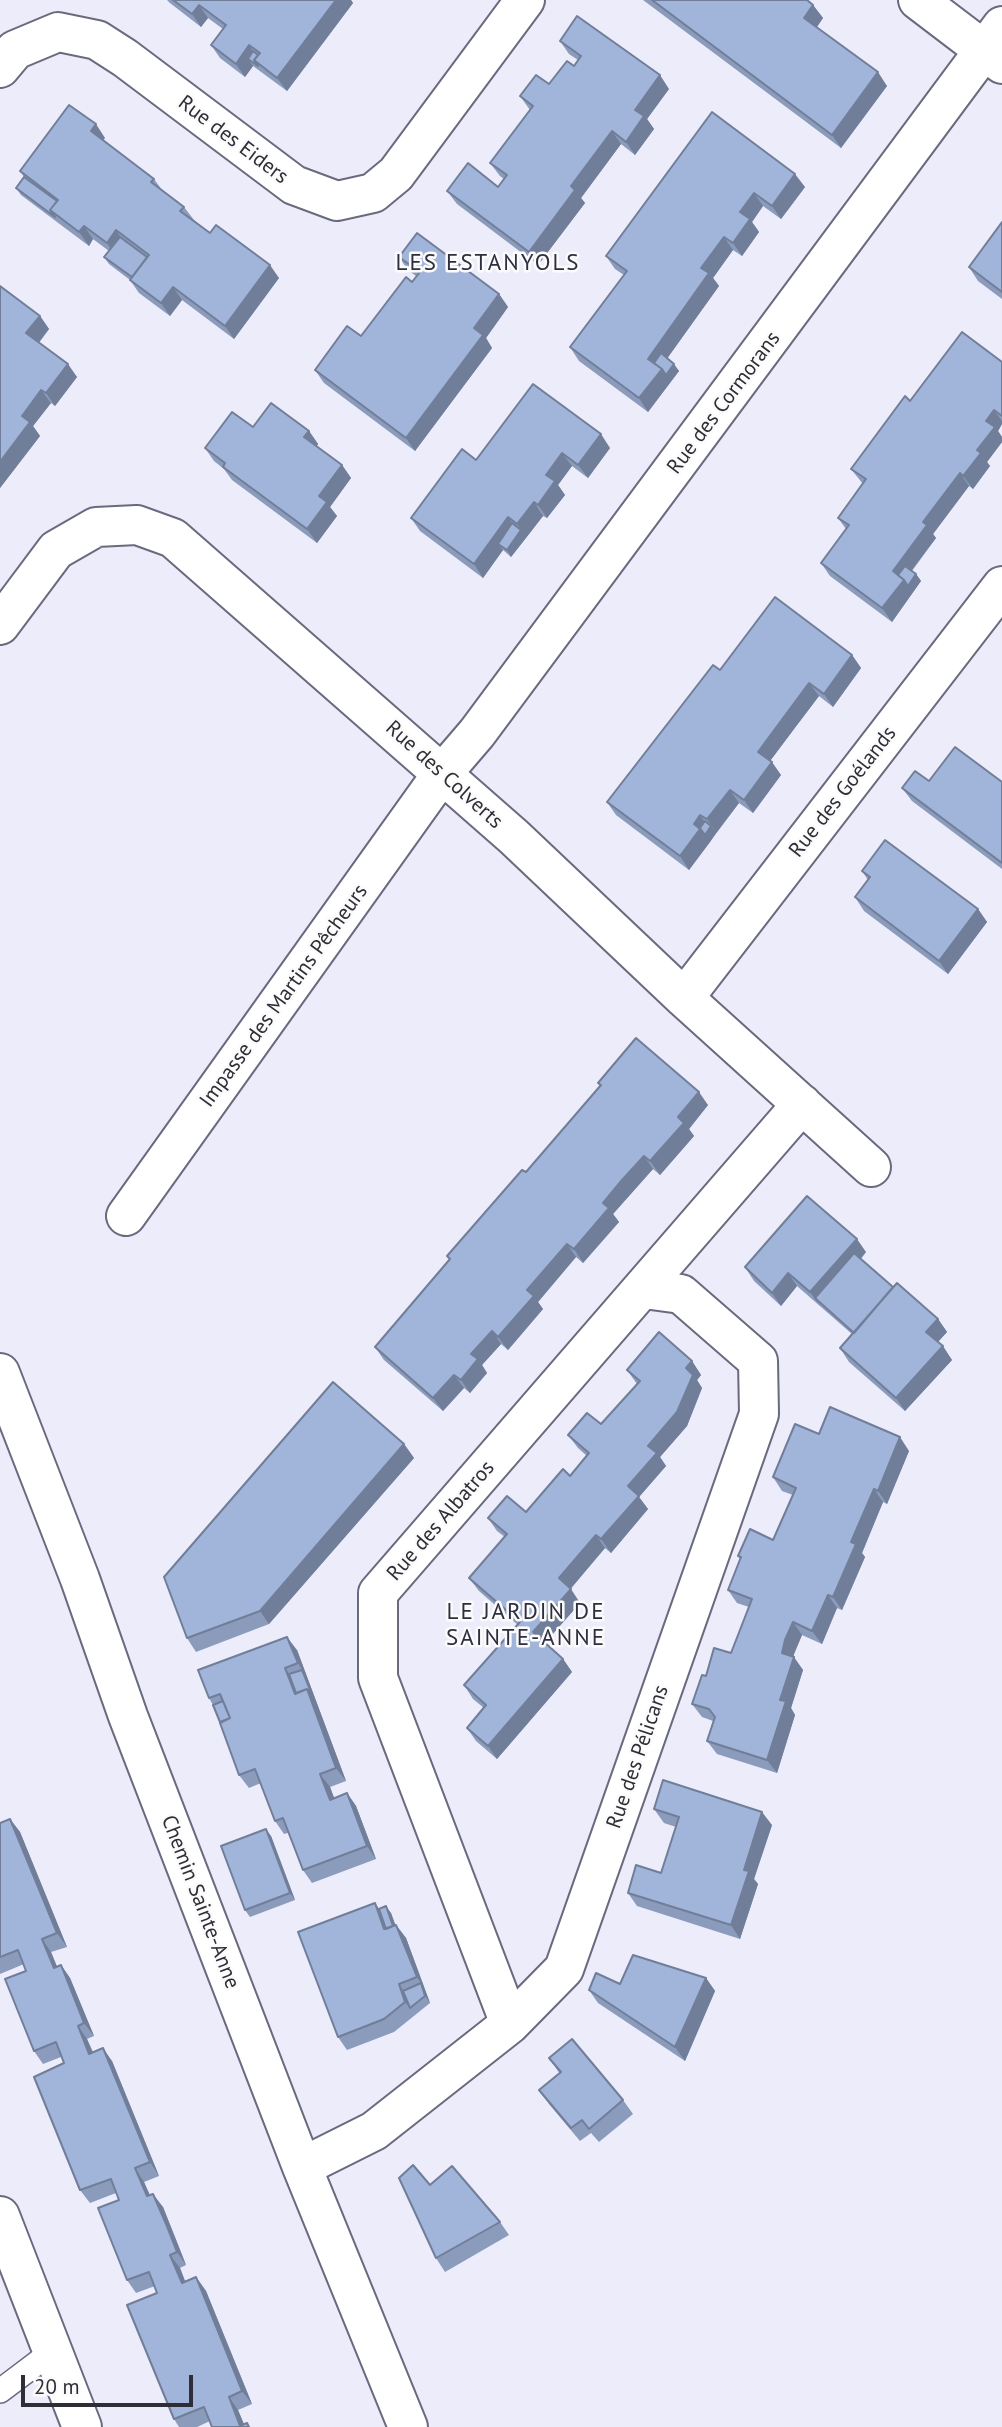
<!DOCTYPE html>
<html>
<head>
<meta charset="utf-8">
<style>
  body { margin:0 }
  #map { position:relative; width:1002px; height:2427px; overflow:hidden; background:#ececfb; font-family:"PT Sans",sans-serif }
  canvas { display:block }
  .scale { position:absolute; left:21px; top:2375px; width:172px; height:32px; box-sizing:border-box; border:4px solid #2e2e37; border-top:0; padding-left:9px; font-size:21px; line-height:24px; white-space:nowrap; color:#2e2e37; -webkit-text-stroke:5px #fbfbfb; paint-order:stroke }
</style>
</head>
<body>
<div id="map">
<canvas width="1002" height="2427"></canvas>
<div class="scale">20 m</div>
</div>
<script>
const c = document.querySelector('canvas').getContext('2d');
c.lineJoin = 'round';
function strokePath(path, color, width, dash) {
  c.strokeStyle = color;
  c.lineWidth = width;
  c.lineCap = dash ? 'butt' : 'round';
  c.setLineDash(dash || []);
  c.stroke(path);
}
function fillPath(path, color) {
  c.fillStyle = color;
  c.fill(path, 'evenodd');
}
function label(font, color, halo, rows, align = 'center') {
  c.font = font + ' "PT Sans",sans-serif';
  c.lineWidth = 5;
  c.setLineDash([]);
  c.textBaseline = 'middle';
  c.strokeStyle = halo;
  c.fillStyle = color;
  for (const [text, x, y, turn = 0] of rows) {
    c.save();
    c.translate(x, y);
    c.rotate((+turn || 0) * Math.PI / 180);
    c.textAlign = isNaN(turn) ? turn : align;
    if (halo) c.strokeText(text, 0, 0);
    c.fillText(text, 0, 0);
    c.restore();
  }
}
const service = new Path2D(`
  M0 2391 53 2351`);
const minor = new Path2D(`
  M918 0 1002 64
  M0 68 15 50 58 32 97 40 125 58 294 185 337 201 373 193 396 174 525 0
  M0 625 56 550 96 527 137 525 173 538 514 837 684 998 871 1167
  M684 998 1002 586
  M126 1216 441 775 477 733 1002 26
  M0 1373 80 1579 128 1716 302 2167 408 2427
  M510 2024 378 1678V1593L802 1104
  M302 2167 374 2131 510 2024 564 1969 759 1414 758 1361 681 1294 644 1289
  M0 2216 82 2427`);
strokePath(service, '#6a6a7f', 26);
strokePath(minor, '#6a6a7f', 42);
strokePath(service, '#fff', 23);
strokePath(minor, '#fff', 38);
fillPath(new Path2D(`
  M167 0H351L353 3 287 91 253 66 245 77 220 58 211 45 223 29 208 18 201 27 170 3Z
  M643 0H807L813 5 823 18 817 27 887 86 841 148Z
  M560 41 669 89 647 119 654 129 635 155 621 144 581 198 585 203 538 265 457 204 447 191 498 187 504 179 500 176 490 163 530 110 520 96 549 84 574 66 578 60 569 54Z
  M712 112 805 187 781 219 763 206 752 222 759 232 742 256 733 250 713 278 719 286 667 358 679 371 648 412 579 361 570 347 624 275 615 269 606 256Z
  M105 138 103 140 154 179 162 190 184 207 194 220 210 233 279 278 234 339 182 300 170 316 139 293 130 280 109 264 104 257 109 251 93 239 89 246 21 195 16 188 24 177 20 171Z
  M1002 222V299L978 281 969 267Z
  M399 257 499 294 508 307 486 338 492 348 415 451 324 383 315 370 361 336 412 281 416 276 408 270Z
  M0 286 40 316 49 329 39 343 77 377 55 406 51 403 33 426 40 436 0 488Z
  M1002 362V424L998 431 1002 437V442L987 462 990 466 973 489 969 486 933 534 936 538 912 571 916 574 921 581 892 622 830 576 821 563 846 529 838 518 863 484 851 469 910 401Z
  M253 427 309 431 318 444 317 446 342 465 351 478 330 507 337 516 317 543 232 480 224 469 214 461 205 448Z
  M610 448 588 478 572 466 558 485 565 495 547 518 543 516 511 557 503 550 483 578 420 531 411 518 476 460Z
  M852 655 861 668 833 707 819 696 793 730 770 761 781 775 753 813 739 803 689 870 616 815 607 802 720 670Z
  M929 781 1002 782V869L912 801 902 788Z
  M862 871 978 909 987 922 948 974 864 911 855 897 868 880Z
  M598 1083 708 1105 689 1129 694 1136 660 1175 653 1169 613 1214 619 1222 583 1263 576 1257 538 1302 543 1309 508 1350 501 1344 482 1365 487 1373 470 1393 464 1388 443 1411 384 1360 375 1347 450 1260 447 1256 526 1172 600 1086Z
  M866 1252 861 1259 893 1287 938 1319 947 1332 938 1342 952 1360 905 1411 849 1362 840 1348 852 1334 797 1286 781 1306 754 1281 745 1267Z
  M692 1361 701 1375 697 1380 702 1388 687 1426 660 1457 666 1466 639 1497 648 1509 611 1553 605 1548 570 1589 580 1603 545 1643 563 1659 572 1672 497 1759 476 1741 467 1728 484 1708 473 1699 464 1685 518 1625 479 1591 469 1578 505 1537 497 1531 488 1518 526 1512 570 1476 587 1456 578 1448 568 1435 601 1424 637 1384 627 1370Z
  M819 1434 909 1451 887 1504 883 1502 862 1553 865 1557 842 1610 837 1608 822 1644 802 1635 794 1654 793 1657 803 1670 791 1708 795 1715 777 1773 717 1754 707 1741 713 1721 702 1717 692 1704 706 1676 731 1653 749 1607 737 1603 728 1590 740 1559 738 1556 773 1540 793 1495 782 1491 773 1477Z
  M404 1444 414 1458 269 1624 196 1652 187 1638Z
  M297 1650 346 1781 330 1787 334 1798 347 1793 356 1806 376 1859 312 1883 303 1870 288 1833 284 1834 275 1821 261 1783 249 1788 239 1775 213 1705 209 1698Z
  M654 1809 772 1825 754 1879 758 1884 740 1939 637 1906 628 1893 661 1873 676 1827 664 1823Z
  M10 1819 20 1832 67 1947 51 1952 57 1967 61 1965 70 1978 94 2036 87 2039 93 2052 112 2061 159 2176 144 2182 150 2195 163 2207 175 2237 186 2265 180 2268 185 2282 196 2277 206 2291 252 2404 238 2410 244 2424 250 2427 210 2421 197 2427H179L174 2419 157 2293 155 2286 136 2293 127 2280 119 2200 116 2193 90 2203 80 2190 64 2063 61 2057 43 2064 34 2051 26 1971 24 1964 0 1974V1823Z
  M271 1836 295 1900 250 1917 245 1910Z
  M375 1903 379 1909 391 1913 395 1925H396L406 1938 430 2003 394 2032 347 2050 338 2037Z
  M706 1978 715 1991 685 2061 598 2003 589 1990 620 1984Z
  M549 2058 623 2100 633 2114 599 2142 591 2133 580 2141 549 2104 539 2090 560 2074Z
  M430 2185 500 2222 509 2235 445 2272 436 2258Z`), '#8a9bbb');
fillPath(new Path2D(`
  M336 0H351L353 3 287 91 277 78Z
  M199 5 208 18 201 27 192 14Z
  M813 5 823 18 814 31 804 18Z
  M249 45 258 59H248L253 66 245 77 236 64Z
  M878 72 887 86 841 148 832 135Z
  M660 75 669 89 647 119 654 129 635 155 626 142 635 110Z
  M96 124 105 138 100 145 91 131Z
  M612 131 621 144 581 198 585 203 538 265 529 252 571 186Z
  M795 174 805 187 781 219 772 206Z
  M754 193 763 206 752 222 759 232 742 256 733 243 740 212Z
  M84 226 93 239 89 246 79 232Z
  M116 230 125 244 116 256 107 243Z
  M724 237 733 250 713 278 719 286 659 370 648 359 701 268Z
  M270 265 279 278 234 339 225 326Z
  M173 287 182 300 170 316 161 303Z
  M499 294 508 307 486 338 492 348 415 451 406 438 474 328Z
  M40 316 49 329 35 347 26 333Z
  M68 364 77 377 55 406 46 393Z
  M674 364 679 371 648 412 639 398 662 369Z
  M41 390 51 403 33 426 40 436 0 488V462L22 416Z
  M994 410 1002 421V424L998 431 1002 437V442L987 462 990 466 973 489 963 476 977 450 986 421Z
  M309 431 318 444 314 450 304 437Z
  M601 434 610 448 588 478 578 465Z
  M562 453 572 466 558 485 565 495 547 518 538 505 546 475Z
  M342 465 351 478 330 507 337 516 317 543 307 529 319 496Z
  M960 473 969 486 933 534 936 538 904 580 916 574 921 581 892 622 882 608 893 571 923 522Z
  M534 502 543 516 526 538 517 524Z
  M508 517 517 530 498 544 503 550 483 578 474 564Z
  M521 530 526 538 511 557 507 550Z
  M852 655 861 668 833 707 824 694Z
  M809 683 819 696 767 765 758 752Z
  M772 762 781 775 753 813 744 800Z
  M730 790 739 803 716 833 707 819Z
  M700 815 709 828 711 826 716 833 710 842 705 835 710 842 689 870 680 856 694 824Z
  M978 909 987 922 948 974 939 961Z
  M699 1092 708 1105 689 1129 694 1136 660 1175 650 1161 678 1117Z
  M644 1156 653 1169 613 1214 619 1222 583 1263 574 1249 603 1203Z
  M857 1239 866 1252 821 1304 815 1298 820 1306 810 1292Z
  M567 1244 576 1257 538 1302 543 1309 508 1350 498 1337 527 1290Z
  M788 1273 797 1286 781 1306 772 1293Z
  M938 1319 947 1332 935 1345 926 1332Z
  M492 1331 501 1344 482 1365 487 1373 470 1393 461 1380 471 1354Z
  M943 1346 952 1360 905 1411 896 1398Z
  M692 1361 701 1375 697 1380 702 1388 687 1426 660 1457 666 1466 639 1497 648 1509 611 1553 601 1539 686 1368Z
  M454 1375 464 1388 443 1411 433 1398Z
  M900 1437 909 1451 887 1504 878 1491Z
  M404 1444 414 1458 269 1624 260 1611Z
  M874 1489 883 1502 862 1553 865 1557 842 1610 833 1597 851 1542Z
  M596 1535 605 1548 568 1592 559 1578Z
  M571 1589 580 1603 542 1646 533 1632Z
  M828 1595 837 1608 822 1644 812 1631Z
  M793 1622 802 1635 794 1654 793 1660 794 1657 803 1670 791 1708 795 1715 777 1773 767 1760 780 1700 782 1653 785 1640Z
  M287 1637 297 1650 346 1781 336 1768 307 1689 302 1670 298 1663Z
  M563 1659 572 1672 497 1759 488 1746Z
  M285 1668 294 1682 299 1700 295 1694Z
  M320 1774 330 1787 340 1813 330 1800Z
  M347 1793 356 1806 376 1859 367 1846Z
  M762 1812 772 1825 754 1879 758 1884 740 1939 731 1925 744 1870Z
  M10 1819 20 1832 67 1947 57 1933Z
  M266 1829 271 1836 295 1900 290 1893Z
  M375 1903 384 1916 391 1935 384 1929Z
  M386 1906 391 1913 401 1940 396 1933Z
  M396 1925 406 1938 430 2003 425 1996 421 1983 417 1977Z
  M42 1939 51 1952 63 1981 54 1968Z
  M61 1965 70 1978 94 2036 84 2023Z
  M706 1978 715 1991 685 2061 675 2047Z
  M399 1984 408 1998 410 2008 405 2002Z
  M78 2026 87 2039 99 2067 89 2054Z
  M103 2048 112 2061 159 2176 150 2162Z
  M135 2168 144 2182 156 2210 147 2196Z
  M153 2194 163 2207 186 2265 177 2252Z
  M170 2255 180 2268 191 2296 182 2283Z
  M196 2277 206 2291 252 2404 242 2391Z
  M229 2397 238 2410 245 2427H241Z`), '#717e99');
const building = new Path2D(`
  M173 0H336L277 78 254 60 260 53 249 45 236 64 211 45 226 25 199 5 192 14Z
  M652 0H807L813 5 804 18 878 72 832 135Z
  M577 16 660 75 635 110 644 116 626 142 612 131 571 186 575 190 529 252 447 191 468 163 498 187 507 175 490 163 533 106 520 96 536 75 549 84 567 61 574 66 581 56 560 41Z
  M253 51 258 55 254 60 258 66 248 59Z
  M69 105 96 124 91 131 154 179 151 182 184 207 180 211 210 233 216 225 270 265 225 326 173 287 161 303 130 280 149 255 116 230 107 243 84 226 79 232 50 210 58 200 20 171Z
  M712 112 795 174 772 206 754 193 740 212 750 219 733 243 724 237 701 268 709 273 648 359 662 369 639 398 570 347 627 271 606 256Z
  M24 177 57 201 50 210 55 217 16 188Z
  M1002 222V292L969 267Z
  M417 233 499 294 474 328 483 335 406 438 315 370 347 326 361 336 406 277 412 282 420 272 399 257Z
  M120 237 147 257 132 277 104 257Z
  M0 286 40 316 26 333 68 364 46 393 41 390 22 416 30 422 0 462Z
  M962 332 1002 362V416L994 410 986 421 995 427 977 450 981 453 963 476 960 473 923 522 927 525 893 571 904 580 882 608 821 563 849 525 838 518 866 479 851 469 905 396 910 401Z
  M661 353 674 364 666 375 662 369 654 363Z
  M533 384 601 434 578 465 562 453 546 475 555 481 538 505 534 502 517 524 508 517 474 564 411 518 462 449 476 460Z
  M271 403 309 431 304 437 342 465 319 496 327 502 307 529 223 467 225 463 205 448 232 412 253 427Z
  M512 523 521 530 507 550 498 544Z
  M905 566 916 574 908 586 904 580 898 575Z
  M775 597 852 655 824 694 809 683 758 752 772 762 744 800 730 790 707 819 700 815 694 824 700 829 680 856 607 802 713 665 720 670Z
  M955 747 1002 782V863L902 788 915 771 929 781Z
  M705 821 711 826 705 835 700 828Z
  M885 840 978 909 939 961 855 897 870 877 862 871Z
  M636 1038 699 1092 678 1117 684 1123 650 1161 644 1156 622 1180 603 1203 609 1208 574 1249 567 1244 527 1290 534 1296 498 1337 492 1331 471 1354 478 1359 461 1380 454 1375 433 1398 375 1347 450 1259 447 1256 522 1170 526 1172 601 1085 598 1083Z
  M807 1196 857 1239 810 1292 788 1273 772 1293 745 1267Z
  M854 1253 893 1287 854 1333 815 1298Z
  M897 1283 938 1319 926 1332 943 1346 896 1398 840 1348Z
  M659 1332 692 1361 686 1368 693 1375 677 1412 648 1446 657 1453 628 1486 639 1496 601 1539 596 1535 559 1578 571 1589 533 1632 563 1659 488 1746 467 1728 486 1705 464 1685 520 1622 469 1578 507 1534 488 1518 507 1496 526 1512 563 1469 570 1476 589 1453 568 1435 587 1413 601 1424 640 1381 627 1370Z
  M333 1382 404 1444 260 1611 187 1638 164 1577Z
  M830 1407 900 1437 878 1491 874 1489 851 1542 856 1544 833 1597 828 1595 812 1631 793 1622 785 1640 782 1653 794 1657 780 1700 786 1701 767 1760 707 1741 715 1717 709 1709 692 1704 702 1675 706 1676 714 1648 731 1653 752 1599 728 1590 741 1557 738 1556 750 1529 773 1540 796 1488 773 1477 795 1424 819 1434Z
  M287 1637 298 1663 285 1668 295 1694 307 1689 336 1768 320 1774 330 1800 347 1793 367 1846 303 1870 283 1818 275 1821 255 1769 239 1775 220 1723 230 1718 220 1694 209 1698 198 1670Z
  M302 1670 312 1695 307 1689 296 1693 289 1674Z
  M223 1701 230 1718 220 1722 213 1705Z
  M663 1780 762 1812 744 1870 749 1871 731 1925 628 1893 636 1865 661 1873 679 1817 654 1809Z
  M10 1819 57 1933 42 1939 54 1968 61 1965 84 2023 78 2026 89 2054 103 2048 150 2162 135 2168 147 2196 153 2194 166 2224 177 2252 170 2255 182 2283 196 2277 242 2391 229 2397 240 2426 247 2423 249 2427H212L204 2407 174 2419 127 2305 157 2293 149 2272 127 2280 98 2208 119 2200 111 2179 80 2190 34 2077 64 2063 56 2042 34 2051 5 1979 26 1971 18 1950 0 1957V1823Z
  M266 1829 290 1893 245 1910 221 1846Z
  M375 1903 384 1929 396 1925 417 1977 399 1984 405 2002 384 2019 338 2037 298 1932Z
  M386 1906 393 1926 386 1929 379 1909Z
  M633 1955 706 1978 675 2047 589 1990 596 1973 620 1984Z
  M421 1983 425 1996 410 2008 403 1991Z
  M572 2039 623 2100 589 2129 582 2120 571 2128 539 2090 561 2072 549 2058Z
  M413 2165 430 2185 452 2166 500 2222 436 2258 399 2178Z`);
fillPath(building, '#a1b4da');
strokePath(building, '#717e99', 2);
label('21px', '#2e2e37', '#fbfbfb', [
  ["Rue des Eiders",233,140,37],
  ["Rue des Cormorans",724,403,-53],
  ["Rue des Colverts",444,775,42],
  ["Rue des Goélands",843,792,-52],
  ["Impasse des Martins Pêcheurs",284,996,-54],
  ["Rue des Albatros",441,1521,-49],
  ["Rue des Pélicans",638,1757,-71],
  ["Chemin Sainte-Anne",200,1902,69]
]);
c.letterSpacing = '2px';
label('23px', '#2f2e41', '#fbfbfb', [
  ["LES ESTANYOLS",488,263],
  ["LE JARDIN DE",526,1612],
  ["SAINTE-ANNE",526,1638]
]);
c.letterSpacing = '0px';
</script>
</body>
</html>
